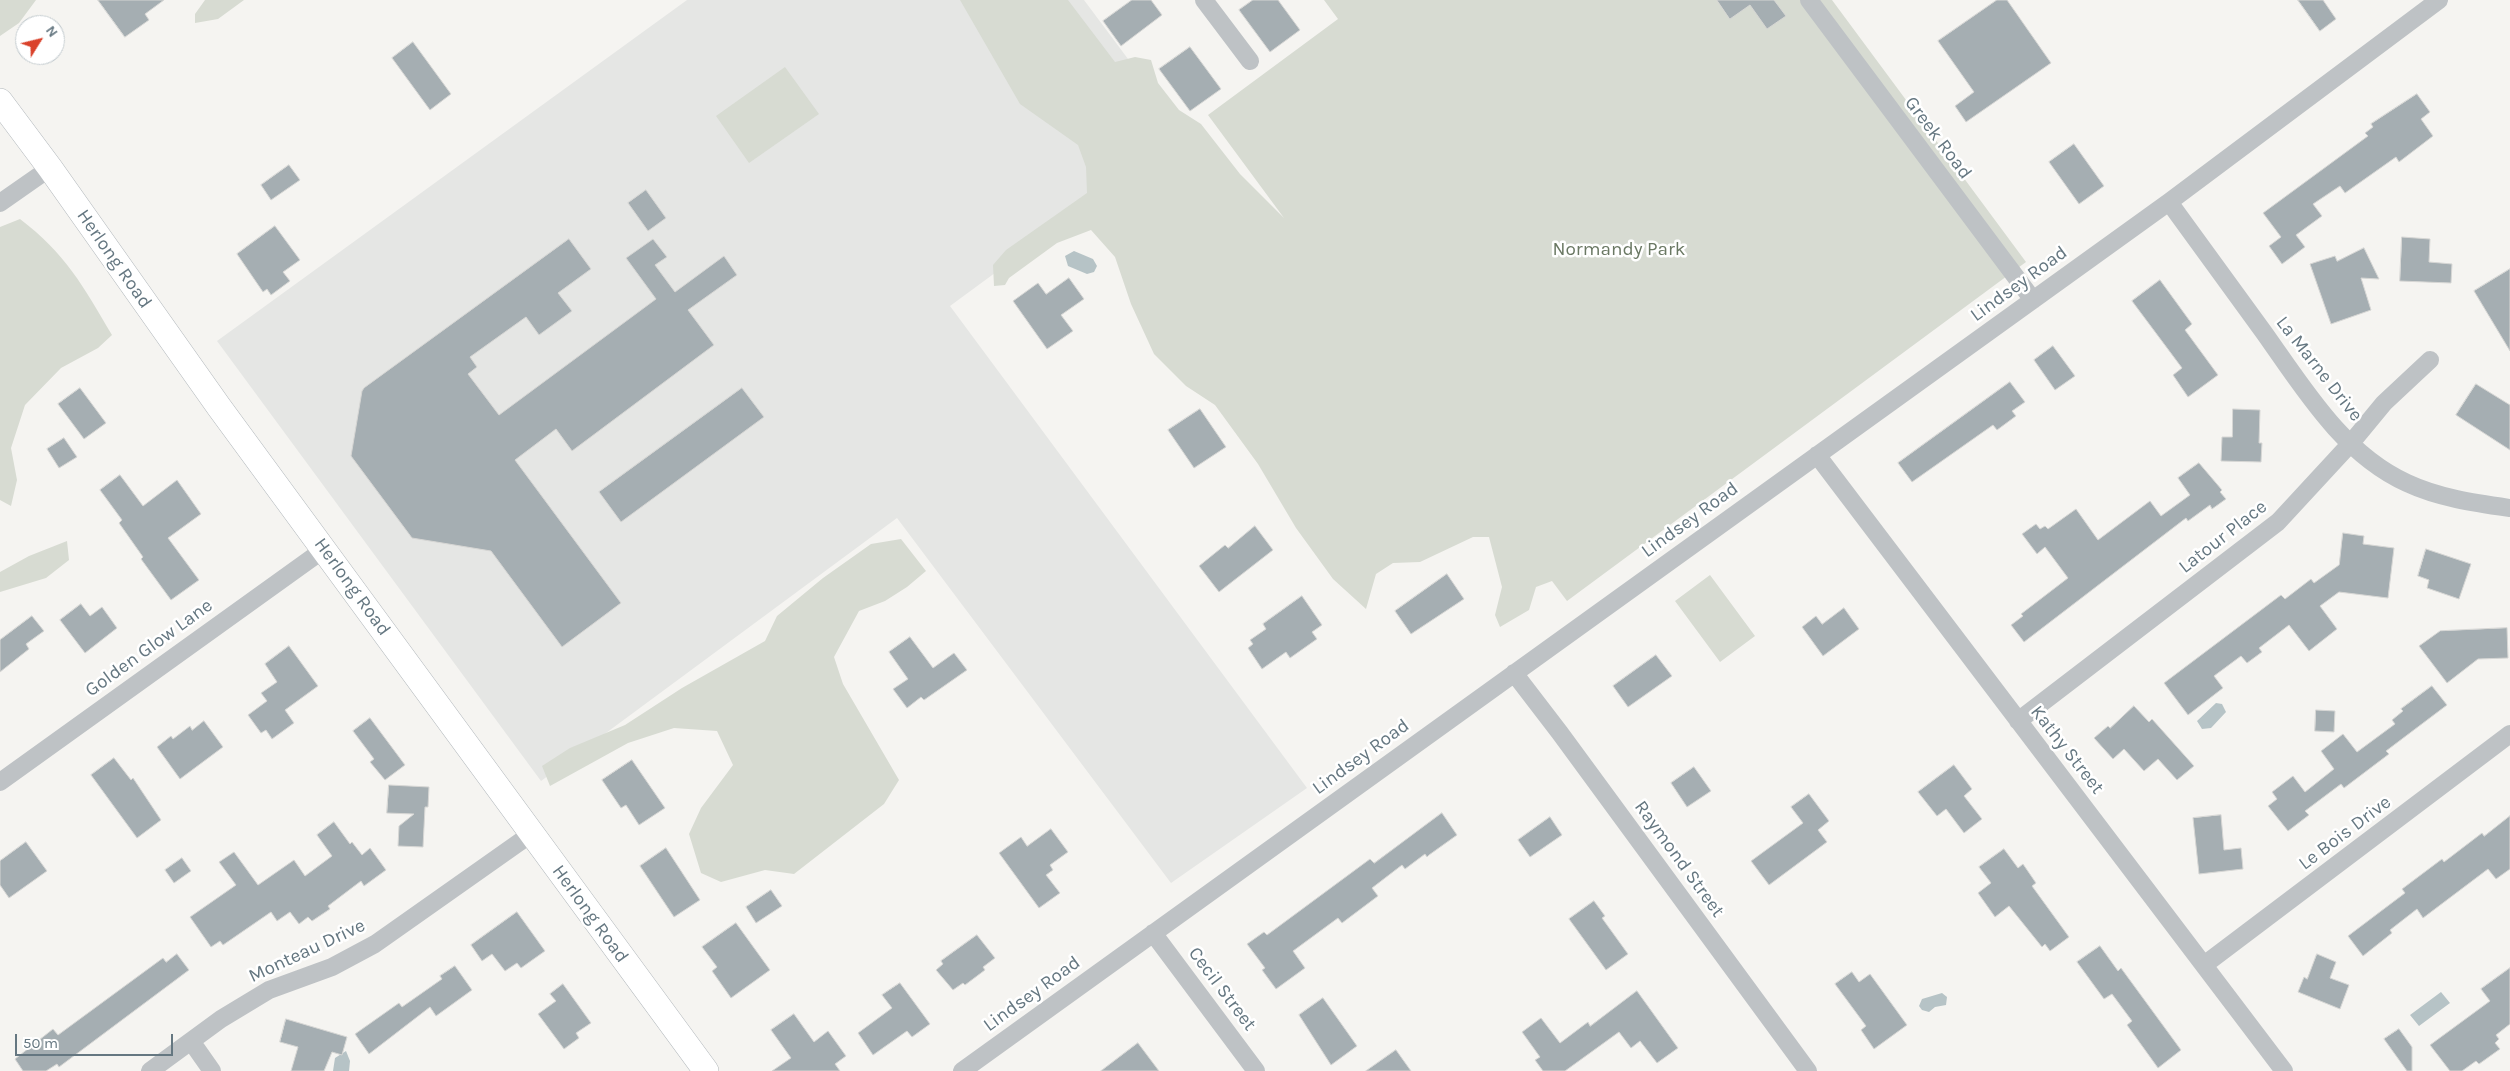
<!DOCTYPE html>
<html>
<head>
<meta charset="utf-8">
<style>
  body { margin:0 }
  #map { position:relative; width:2510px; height:1071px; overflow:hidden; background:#f5f4f1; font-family:Karla,sans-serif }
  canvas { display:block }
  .north { position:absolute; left:15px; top:15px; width:50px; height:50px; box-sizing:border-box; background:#fff; border:1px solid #c1c9cd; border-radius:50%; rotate:54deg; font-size:14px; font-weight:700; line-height:20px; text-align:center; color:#657781 }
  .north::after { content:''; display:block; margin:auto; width:18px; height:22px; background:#da422b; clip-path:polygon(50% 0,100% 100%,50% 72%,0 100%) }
  .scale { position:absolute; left:15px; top:1034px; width:158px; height:22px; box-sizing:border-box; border:2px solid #657781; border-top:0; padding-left:6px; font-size:15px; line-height:18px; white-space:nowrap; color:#657781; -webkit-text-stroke:4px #fff; paint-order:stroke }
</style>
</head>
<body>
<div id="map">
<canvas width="2510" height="1071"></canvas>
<div class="north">N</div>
<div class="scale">50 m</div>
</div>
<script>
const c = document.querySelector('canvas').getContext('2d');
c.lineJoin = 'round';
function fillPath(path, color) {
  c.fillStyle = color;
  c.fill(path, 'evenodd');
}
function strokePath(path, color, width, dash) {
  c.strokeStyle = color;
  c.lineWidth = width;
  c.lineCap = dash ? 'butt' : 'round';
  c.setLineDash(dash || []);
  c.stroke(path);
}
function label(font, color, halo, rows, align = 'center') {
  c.font = font + ' Karla,sans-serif';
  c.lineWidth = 5;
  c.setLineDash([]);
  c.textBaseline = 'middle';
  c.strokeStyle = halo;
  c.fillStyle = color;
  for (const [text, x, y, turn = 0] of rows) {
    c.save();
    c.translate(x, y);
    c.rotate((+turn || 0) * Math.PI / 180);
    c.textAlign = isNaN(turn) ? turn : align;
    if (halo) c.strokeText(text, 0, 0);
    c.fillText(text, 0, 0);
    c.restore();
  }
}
fillPath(new Path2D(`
  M687 0H1084L1184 134 950 306 1307 788 1171 883 897 518 541 781 217 341Z`), '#e5e6e4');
fillPath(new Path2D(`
  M0 0H36L19 23 0 36Z
  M205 0H244L218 19 195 23V14Z
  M960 0H1068L1115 62 1135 57 1151 60 1158 83 1179 110 1201 124 1240 174 1284 218 1208 115 1338 19 1324 0H1832L2026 262 1567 601 1552 581 1536 587 1529 610 1500 627 1495 615 1502 587 1489 537H1473L1420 562 1393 563 1376 574 1366 609 1333 579 1296 528 1258 464 1215 405 1186 386 1154 354 1131 304 1115 257 1091 230 1057 243 1009 278 1005 285 994 286 993 265 1006 250 1087 193 1086 167 1078 145 1020 104Z
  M785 67 819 114 749 163 716 116Z
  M20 219C65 253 84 287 112 335L98 348 61 368 25 405 11 448 17 480 11 506 0 500V227Z
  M901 539 926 571 907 587 885 601 859 611 834 657 843 684 899 780 884 804 794 874 765 870 721 882 701 873 689 834 701 808 733 765 717 731 674 728 628 743 550 786 542 766 570 748 625 725 682 688 765 641 777 616 823 578 871 544Z
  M67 541 69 560 46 578 0 592V572L29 556Z
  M1710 575 1755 636 1720 662 1675 601Z`), '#d7dbd2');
fillPath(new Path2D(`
  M1074 251 1093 259 1097 266 1094 272 1087 274 1068 266 1065 256Z
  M2216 703 2222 704 2226 712 2211 728 2202 729 2197 721Z
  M2441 992 2450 1003 2419 1026 2410 1015Z
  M1942 993 1947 997 1946 1005 1935 1007 1929 1012 1922 1010 1919 1006 1922 999Z
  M346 1051 350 1061 349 1071H333L335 1058Z`), '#b6c3c6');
const building = new Path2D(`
  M98 0H164L145 14 149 20 125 37Z
  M1132 0H1151L1162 15 1121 46 1103 21Z
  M1253 0H1278L1300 30 1270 52 1239 10Z
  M1717 0H1774L1786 16 1767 29 1750 5 1730 19Z
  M1997 0H2007L2051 63 1966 122 1955 106 1974 92 1938 41Z
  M2298 0H2323L2336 19 2320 31Z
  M413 42 451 94 430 110 392 58Z
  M1190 47 1221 89 1190 111 1159 69Z
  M2417 94 2430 112 2421 119 2433 136 2399 162 2396 157 2345 193 2340 186 2313 204 2322 216 2296 235 2305 247 2282 264 2269 246 2281 237 2263 213 2368 136 2365 133 2373 127 2371 124Z
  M2074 144 2104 186 2079 204 2049 162Z
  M289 165 300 180 271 200 261 185Z
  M646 190 666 218 648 231 628 203Z
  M275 226 300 260 283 272 290 281 271 295 267 289 263 292 237 254Z
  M2402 237 2430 239 2429 262 2452 264 2451 283 2400 281Z
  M569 239 591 269 558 293 572 311 539 335 526 317 470 357 477 367 468 374 499 415 656 299 626 258 653 239 667 257 655 265 675 292 724 256 737 275 688 310 714 345 572 451 556 429 515 460 621 603 562 647 491 551 412 538 351 456 362 391 364 388Z
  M2364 248 2379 279 2361 278 2371 310 2331 324 2310 264 2335 256 2337 261Z
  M2510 269V351L2474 291Z
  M1069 278 1084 299 1061 315 1073 331 1047 349 1013 301 1038 283 1046 294Z
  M2160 280 2192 324 2185 330 2218 375 2188 397 2173 375 2182 368 2132 301Z
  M2053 346 2075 376 2055 390 2034 360Z
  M2010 382 2025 402 2012 411 2016 416 1997 430 1993 425 1912 482 1898 463Z
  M2476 384 2510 405V450L2456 415Z
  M80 388 106 423 84 439 58 404Z
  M742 388 764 417 621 522 599 492Z
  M1200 409 1226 447 1194 468 1168 430Z
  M2233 409 2260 410 2259 443H2262L2261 462 2221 461 2222 437H2232Z
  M64 438 77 457 59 468 47 449Z
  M2199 463 2222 490 2220 492 2226 499 2212 509 2210 505 2188 521 2186 518 2024 642 2011 625 2023 616 2021 614 2068 578 2045 547 2037 554 2022 534 2036 524 2040 529 2045 526 2048 529 2076 509 2098 540 2150 501 2161 516 2190 495 2178 478Z
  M120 475 143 506 177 480 201 514 168 538 199 580 171 600 141 559 143 557 119 523 122 520 100 490Z
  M1255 526 1273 550 1219 592 1199 566 1225 545 1228 548Z
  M2343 533 2364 536 2363 544 2394 548 2388 598 2339 592 2320 606 2337 629 2309 651 2289 625 2259 648 2262 652 2247 663 2241 656 2214 676 2223 688 2188 715 2164 683 2281 595 2285 599 2311 579 2314 583 2339 565Z
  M2426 549 2471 564 2459 599 2427 588 2429 580 2418 576Z
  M1447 574 1464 599 1411 634 1395 611Z
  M1302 596 1322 625 1312 632 1317 639 1290 658 1286 652 1262 669 1248 648 1253 644 1250 640 1266 629 1263 624Z
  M81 604 90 616 102 607 117 628 85 653 60 620Z
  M1844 608 1859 629 1823 656 1802 627 1816 616 1822 624Z
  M32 616 44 631 26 644 29 649 0 672V640Z
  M2507 628 2508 658 2478 659 2447 683 2419 646 2440 631Z
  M910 637 933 668 954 653 967 670 924 700 921 697 907 708 893 689 908 679 889 652Z
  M289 646 318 686 285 710 294 723 272 739 266 730 261 733 248 715 267 701 261 693 277 682 265 664Z
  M1656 655 1672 676 1628 707 1613 686Z
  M2432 686 2447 705 2386 751 2389 754 2344 788 2341 784 2305 811 2309 815 2288 831 2268 806 2277 799 2272 792 2293 776 2305 792 2334 769 2321 751 2343 734 2357 752 2395 724 2392 720 2403 711 2401 709Z
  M2134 706 2149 722 2152 719 2194 766 2177 780 2158 759 2144 771 2124 749 2113 759 2094 738 2108 726 2110 728Z
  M2316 710 2335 711 2334 732 2315 731Z
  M370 718 405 765 385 780 370 762 374 759 353 731Z
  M204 721 223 747 180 779 157 747 171 736 173 739 190 726 192 730Z
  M114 758 131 780 133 778 161 820 137 838 91 775Z
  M632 760 665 808 639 825 626 805 621 808 602 780Z
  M1954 765 1972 789 1964 796 1982 819 1964 833 1946 809 1937 816 1918 792Z
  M1694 767 1711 791 1687 807 1671 783Z
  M389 785 429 787 428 807H425L423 847 398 846 399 826 414 814 387 813Z
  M1809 794 1829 821 1818 830 1827 842 1769 885 1751 861 1803 823 1791 807Z
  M1442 813 1457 835 1429 855 1427 857 1425 854 1405 869 1402 865 1372 888 1378 896 1342 923 1338 918 1293 951 1305 968 1276 989 1262 970 1265 968 1247 944 1264 932 1267 935 1370 859 1374 863Z
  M2221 815 2224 850 2241 848 2243 869 2199 874 2193 818Z
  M2510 816V869L2496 879 2488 869 2423 918 2417 909 2390 930 2392 933 2363 956 2348 936 2405 893 2402 889 2442 859 2444 862 2482 833 2484 836Z
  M1550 817 1562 835 1530 857 1518 840Z
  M334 822 350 844 352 842 362 855 370 848 386 870 364 886 361 881 328 906 330 909 312 921 308 917 299 924 290 912 277 921 271 912 223 945 220 941 211 947 190 917 236 885 219 862 234 852 258 885 294 860 305 876 332 856 317 835Z
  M1051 829 1068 852 1050 865 1053 870 1046 875 1060 893 1039 908 999 853 1021 837 1027 846Z
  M26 842 47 871 9 898 0 885V861Z
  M666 848 700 900 674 917 640 866Z
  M2004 849 2018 868 2023 864 2036 883 2032 886 2069 937 2050 951 2045 944 2042 947 2009 906 1995 917 1978 893 1991 883 1979 867Z
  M182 858 191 871 174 883 165 870Z
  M771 890 782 906 756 923 746 907Z
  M1594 901 1605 916 1602 918 1628 954 1606 970 1569 919Z
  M517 912 545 951 521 968 517 963 505 971 492 954 482 961 471 945Z
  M736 923 770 970 731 998 712 971 717 967 702 947Z
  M977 935 995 958 983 967 985 970 965 985 963 983 953 990 936 970 943 964 941 961Z
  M2100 946 2118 971 2121 968 2181 1050 2158 1068 2127 1025 2132 1021 2112 994 2104 999 2077 962Z
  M177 954 189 970 59 1067 57 1064 46 1071H23L15 1059 53 1029 58 1035 163 958 166 962Z
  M2317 954 2336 962 2330 978 2349 985 2340 1009 2298 992 2304 977 2307 979Z
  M455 966 472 990 436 1016 430 1007 369 1054 355 1034 399 1003 402 1007 442 979 440 976Z
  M2510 968V1024L2496 1035 2499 1039 2495 1043 2500 1049 2479 1064 2476 1061 2462 1071H2450L2430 1045 2490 1001 2481 989Z
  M1852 972 1859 982 1870 974 1907 1025 1874 1049 1861 1030 1866 1026 1835 984Z
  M900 983 930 1024 912 1037 907 1031 873 1055 858 1033 892 1008 882 995Z
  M563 984 591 1023 576 1033 579 1038 564 1049 538 1014 556 1001 550 994Z
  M1637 991 1678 1048 1657 1063 1640 1041 1631 1048 1619 1032 1565 1071H1543L1535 1060 1540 1057 1522 1032 1541 1018 1560 1043 1588 1022 1590 1026Z
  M1323 998 1357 1046 1331 1065 1299 1015Z
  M794 1014 814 1042 828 1031 846 1056 835 1064 840 1071H772L791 1058 771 1030Z
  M286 1019 347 1037 342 1055 332 1052 324 1071H291L298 1047 280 1042Z
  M2399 1029 2412 1047V1071H2407L2384 1039Z
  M1138 1043 1159 1071H1101Z
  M1396 1050 1411 1071H1366Z`);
fillPath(building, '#a5aeb2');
strokePath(building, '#d6d6d4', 1);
const secondary = new Path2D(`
  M0 101 50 168 219 407 706 1071`);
strokePath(secondary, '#b0b6ba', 26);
strokePath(new Path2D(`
  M1204 0 1250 61
  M1809 0 2033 300
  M2169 202C2201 246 2233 290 2265 334 2304 389 2343 454 2407 483 2439 498 2475 503 2510 508
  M0 203 50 168
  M1817 455 2284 1071
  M1514 673 1560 733 1808 1071
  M2018 721 2278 522 2351 443 2384 403 2430 360
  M0 782 323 550
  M1153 933 1256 1071
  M2204 965 2510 734
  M191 1041 212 1071
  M150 1071 221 1019 269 990 332 967 375 944 531 834
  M962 1071 2169 202 2439 0`), '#bec2c5', 18);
strokePath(secondary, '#fff', 25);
label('19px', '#657781', '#fff', [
  ["Greek Road",1938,138,53],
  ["Herlong Road",114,259,55],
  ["Lindsey Road",2019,284,-36],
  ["La Marne Drive",2319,369,52],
  ["Lindsey Road",1690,520,-36],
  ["Latour Place",2223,537,-38],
  ["Herlong Road",352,587,54],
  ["Golden Glow Lane",149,648,-36],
  ["Kathy Street",2067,750,52],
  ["Lindsey Road",1361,757,-36],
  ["Le Bois Drive",2345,833,-37],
  ["Raymond Street",1679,859,54],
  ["Herlong Road",590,914,54],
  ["Monteau Drive",307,951,-25],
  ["Cecil Street",1222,989,53],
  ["Lindsey Road",1032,994,-36]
]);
label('19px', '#6a7863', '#fff', [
  ["Normandy Park",1619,250]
]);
</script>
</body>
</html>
